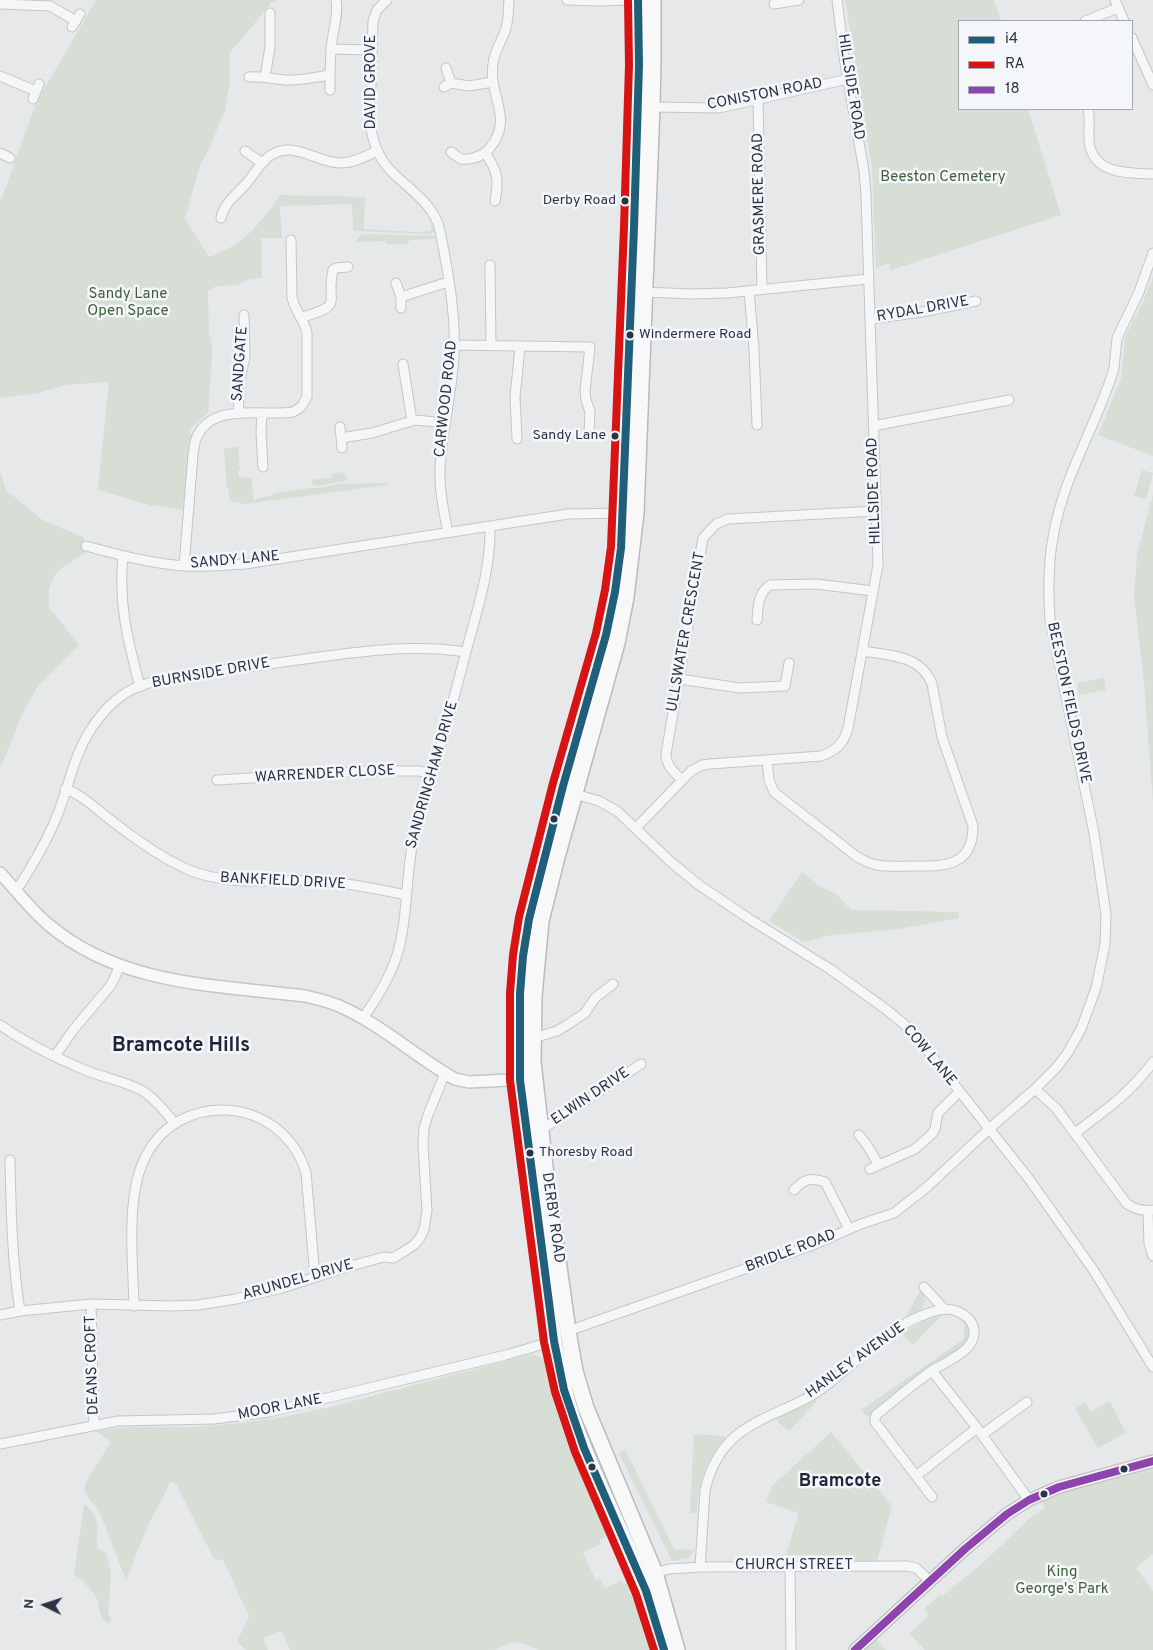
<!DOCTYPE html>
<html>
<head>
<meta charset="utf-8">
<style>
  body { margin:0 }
  #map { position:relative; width:1153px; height:1650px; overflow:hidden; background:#e6e8ea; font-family:Overpass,sans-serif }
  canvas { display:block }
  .legend { position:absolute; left:958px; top:20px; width:175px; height:90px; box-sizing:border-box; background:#f4f6f9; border:1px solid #a4a8b1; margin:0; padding:6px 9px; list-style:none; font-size:15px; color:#2b3445 }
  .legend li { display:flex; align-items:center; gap:10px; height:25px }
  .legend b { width:25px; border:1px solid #a4a8b1 }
  .north { position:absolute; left:20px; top:1580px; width:50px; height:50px; -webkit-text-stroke:4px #f4f6f9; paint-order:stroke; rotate:274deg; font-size:14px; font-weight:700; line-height:20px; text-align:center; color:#2b3445 }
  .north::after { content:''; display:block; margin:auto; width:18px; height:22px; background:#2b3445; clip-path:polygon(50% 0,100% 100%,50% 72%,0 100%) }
</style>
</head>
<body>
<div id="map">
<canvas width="1153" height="1650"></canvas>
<ul class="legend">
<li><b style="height:6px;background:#1f5f7a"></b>i4</li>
<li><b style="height:6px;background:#d81313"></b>RA</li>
<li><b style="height:6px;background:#8e44ad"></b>18</li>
</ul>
<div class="north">N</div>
</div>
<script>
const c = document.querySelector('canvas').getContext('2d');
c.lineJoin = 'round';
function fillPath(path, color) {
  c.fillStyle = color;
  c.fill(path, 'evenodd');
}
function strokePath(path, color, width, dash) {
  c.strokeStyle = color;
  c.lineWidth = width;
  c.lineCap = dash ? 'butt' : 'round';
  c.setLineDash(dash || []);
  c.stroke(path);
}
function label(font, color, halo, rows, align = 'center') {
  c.font = font + ' Overpass,sans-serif';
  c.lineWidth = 5;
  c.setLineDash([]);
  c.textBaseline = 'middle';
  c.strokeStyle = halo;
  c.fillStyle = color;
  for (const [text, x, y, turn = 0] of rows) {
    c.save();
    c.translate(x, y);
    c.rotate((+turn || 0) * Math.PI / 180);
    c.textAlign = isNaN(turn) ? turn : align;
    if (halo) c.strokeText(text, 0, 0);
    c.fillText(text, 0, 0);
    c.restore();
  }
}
fillPath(new Path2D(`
  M96 0H278L272 2 229 54 230 82 225 111 207 153 200 165 185 219 209 257C244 245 260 224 280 195L365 197 364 229 415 232 431 231V223L434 231 429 234 356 231 353 230 352 204 280 206 281 229 282 230V238H261L262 278 250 279 237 285 216 286 208 291 209 336 211 337 212 355 208 413 192 427 190 432 193 437 184 510 149 505 98 490 109 382 65 385 38 393 0 398V203L36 103Z
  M845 0H994L1001 21H959V109H1028L1061 215 891 270 889 263 876 268 872 167Z
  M362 234 435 236V239L410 240 407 244H387L385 241 355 242Z
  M1153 276V456L1098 435 1121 379 1125 337 1143 302Z
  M238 447 240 470H238L239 478 251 477 254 500 278 493 310 488H319L338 484 385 483 387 485 245 504 230 501 228 488H227L224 448Z
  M0 469 6 490 41 519 83 537 85 553 64 566 56 573 49 589V607L79 645 37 687 20 719 2 765 0 763Z
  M1142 470 1153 473 1146 499 1134 496Z
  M344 472 347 479 345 481 318 486 312 484 311 480 332 478 331 474Z
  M1153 494V802L1144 681 1134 597 1137 555Z
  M1104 678 1106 690 1079 695 1077 683Z
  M802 872 820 887 835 893 851 910 958 912 959 918 900 929 832 935 804 942 769 921Z
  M921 1288 925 1293C925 1311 919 1312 905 1320V1319Z
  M957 1314 970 1325V1339L964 1345 867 1417 861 1410 964 1339V1323L956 1315Z
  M942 1315 913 1345 901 1333 924 1321Z
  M533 1354 541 1358 545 1362 552 1378 569 1432 610 1525 608 1530 610 1535 599 1540 601 1544 583 1552 596 1581 600 1579 605 1588 620 1581 625 1584 627 1583 653 1650H539C518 1640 517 1640 495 1650H290L282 1631 263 1638 268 1650H246L237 1642 249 1616 223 1560 214 1559 176 1484 171 1481 148 1525 126 1580 100 1513 84 1491 87 1480 111 1442 96 1431 132 1427H194L240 1423 283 1417 330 1407Z
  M816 1400 817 1401 789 1431 777 1421V1419Z
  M1110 1401 1126 1433 1098 1448 1075 1409 1085 1402 1091 1412Z
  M831 1432 892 1506 877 1561 835 1560 833 1556 786 1555 799 1513 766 1502 772 1486Z
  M694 1434 725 1436V1438C704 1462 699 1482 697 1513H690Z
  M625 1449 674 1549 695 1550 688 1558 672 1561 619 1453Z
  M1153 1467V1554L1136 1568 1153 1591V1650H925L909 1634 929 1615 924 1609 940 1594 942 1596 983 1563 1031 1517 1045 1508 1041 1500 1060 1493Z
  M84 1504C102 1517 96 1528 97 1548L106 1553 111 1574 108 1614 112 1620 108 1623C96 1617 101 1603 95 1595 89 1587 82 1580 74 1574Z
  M643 1599 657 1650 638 1601Z
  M875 1638 886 1650H863Z`), '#d6ded6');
const street = new Path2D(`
  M387 0 377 10 373 21 370 118C371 137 377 156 390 170 408 189 434 203 440 231 448 271 456 314 454 355 452 394 442 431 440 469 439 490 444 512 448 533
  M567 0 598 1 629 0
  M1115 0 1124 21
  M0 4 50 6 76 21
  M774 4 799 0
  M1085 21 1118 8
  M72 27 80 14
  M1132 38 1153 85
  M331 49C332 32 339 17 336 0
  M0 76 36 91
  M249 77C262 76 273 79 286 80 301 81 315 77 330 75L331 49 372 50
  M265 77 270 47V13
  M451 83 469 86 493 82
  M444 87 451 83 446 68
  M330 90V75
  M33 99 39 84
  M758 99 762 289
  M652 107 719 108 848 79
  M1088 109C1091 121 1087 135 1090 147 1097 175 1131 173 1153 174
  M245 151 262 163
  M451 152 461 159C471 160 481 157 489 149 515 119 488 96 493 64 494 52 501 42 505 31 509 21 508 10 509 0
  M0 153 10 158
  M485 153C498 171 499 180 495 201
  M221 218C224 203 236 195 246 184 254 175 260 162 271 155 295 140 316 163 341 163 354 163 366 156 377 151
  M490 265 491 346
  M396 283 401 297V308
  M749 291 754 349 757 425
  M645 292 690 294 727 293 868 279
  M401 297 448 282
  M302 317C346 305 325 303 333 270L336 268 348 267
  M870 319 922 312 976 301
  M454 345 590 347 585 391 586 400 590 412 589 433
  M403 364 412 421
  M262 413 261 433 263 467
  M239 414 238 388 245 357 244 315
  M873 426 1009 400
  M340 427 342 448
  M341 438 372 433 415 420 446 423
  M517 439 515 397 520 347
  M86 546C119 555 153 564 186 566 206 567 225 565 245 564L568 514 623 513
  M123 556C118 604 128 641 140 687
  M184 566 193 455C194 450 194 444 196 439 211 401 262 417 293 412L301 407 307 397V333C304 319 294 310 292 297L291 240
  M757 620C758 607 758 593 770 585L816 584 873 591
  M679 679 740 688 785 686 789 663
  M767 760 769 780 774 792 856 856C876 869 889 866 912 866 943 866 973 868 973 826L942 737 932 684C921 655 888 655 862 651
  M217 780 368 771H419L433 774
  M682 780C674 772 666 766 666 754L703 538 716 524 728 519 876 511
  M65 789C83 795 97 810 112 821 135 839 161 858 189 870 230 887 276 879 320 881 349 883 378 889 406 895
  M575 794 599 801 617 811 672 863 699 885 751 920 830 969 887 1010 905 1025 927 1050 1029 1179 1094 1271 1153 1367
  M636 828 691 771 702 765 710 764 821 756C836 751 844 743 848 728L878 565 866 195 864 171 845 63 837 0
  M16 891C33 865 48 840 59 811 71 778 76 746 99 718 109 705 124 692 140 686 179 672 223 670 263 665 330 656 398 642 466 652
  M363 1018C376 999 390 978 397 955 409 915 405 872 415 831 420 812 428 793 433 773 445 733 455 693 466 652 477 610 491 570 490 526
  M0 1025C26 1043 56 1058 85 1070 104 1078 125 1081 143 1091 156 1100 166 1112 175 1124
  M533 1038 557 1031 570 1023 585 1013 595 998 613 984
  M55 1056 74 1029 111 985 120 966
  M1035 1089 1056 1108 1127 1204C1135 1209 1143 1212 1153 1210
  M541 1130 641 1064
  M1075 1133C1106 1110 1129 1094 1153 1062
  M859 1135 867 1145 879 1165
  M10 1160C11 1211 12 1261 20 1311
  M870 1169 915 1149 932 1134 935 1129 938 1113 959 1092
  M794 1190C804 1179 811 1177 825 1182L849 1229
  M1148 1211 1149 1244 1153 1256
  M924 1287 944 1309
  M91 1304 94 1426
  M134 1306C133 1263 126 1201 143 1162 175 1087 283 1095 306 1173L315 1277
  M0 1315 20 1311 91 1304 172 1306 198 1305 236 1299 282 1288 347 1267 384 1257 393 1258 400 1254 414 1245 420 1238 424 1229 427 1211 423 1144 424 1128 428 1115 445 1073
  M568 1331 813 1245 861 1224 894 1213 926 1188 989 1129 1035 1089 1056 1068 1067 1054 1081 1029 1096 988 1105 944 1106 914 1094 833 1050 619C1048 590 1048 561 1054 532 1064 478 1093 430 1111 378L1114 368 1117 338 1139 292 1153 253
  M977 1428 1029 1500
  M983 1434 1027 1402
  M0 1444 118 1421 214 1419 269 1412 506 1355 554 1341
  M916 1476 932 1497
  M700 1567 705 1490C710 1469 720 1449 737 1435 759 1417 790 1409 814 1394 851 1370 879 1333 921 1316 935 1310 950 1305 964 1315 972 1320 977 1331 972 1341 967 1353 944 1363 933 1370 913 1384 895 1400 876 1415L875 1419V1422L916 1476 977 1428 932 1371
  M790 1567 791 1650
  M655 1573 669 1569 700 1567 907 1566 916 1568 930 1581`);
const secondary = new Path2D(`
  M0 873C16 890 31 910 49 925 121 986 217 985 305 996 317 999 328 1001 339 1006 379 1023 416 1057 455 1079L469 1082 528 1079
  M855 1650 965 1549 1007 1514 1029 1500 1059 1487 1153 1461`);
const highway = new Path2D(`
  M638 0 639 65 634 227 621 548 615 592 606 635 563 786 529 919 523 956 520 994V1080L554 1341C559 1367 564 1393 573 1419 600 1497 645 1569 664 1650
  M653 0V60L652 107 636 513 626 597 617 643 557 857 541 921 534 996 533 1062 545 1167 568 1331 575 1371 586 1408 655 1573 677 1650`);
strokePath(street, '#c4c6c8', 11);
strokePath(secondary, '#c4c6c8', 14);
strokePath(highway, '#b8bbbf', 18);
strokePath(street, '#f5f6f7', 9);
strokePath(secondary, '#f8f8f8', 11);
strokePath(highway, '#f8f8f8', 15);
strokePath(new Path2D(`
  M638 0 639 65 634 227 621 548 615 592 606 635 563 786 529 919 523 956 520 994V1080L554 1341 564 1390 584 1448 646 1591 664 1650`), '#1f5f7a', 8);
strokePath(new Path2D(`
  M628 0 629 65 624 227 611 547 605 590 596 633 553 783 519 917 513 955 510 993V1080L544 1342 555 1392 575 1452 636 1594 654 1650`), '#d81313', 8);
strokePath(new Path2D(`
  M855 1650 965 1549 1007 1514 1029 1500 1059 1487 1153 1461`), '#8e44ad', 8);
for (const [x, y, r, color] of [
  [625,201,4.5,"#2b3445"],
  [630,335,4.5,"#2b3445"],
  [615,436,4.5,"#2b3445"],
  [554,819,4.5,"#2b3445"],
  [530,1153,4.5,"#2b3445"],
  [592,1467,4.5,"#2b3445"],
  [1124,1469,4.5,"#2b3445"],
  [1044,1494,4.5,"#2b3445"]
]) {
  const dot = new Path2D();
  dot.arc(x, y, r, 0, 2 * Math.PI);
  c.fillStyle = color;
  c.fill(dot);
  strokePath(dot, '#f4f6f9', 2);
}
label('14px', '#2b3445', '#f4f6f9', [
  ["Derby Road",616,201],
  ["Windermere Road",639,335,"left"],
  ["Sandy Lane",606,436],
  ["Thoresby Road",539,1153,"left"]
], 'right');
label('15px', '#2b3445', '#f4f6f9', [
  ["DAVID GROVE",372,82,-90],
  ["HILLSIDE ROAD",850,87,81],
  ["CONISTON ROAD",765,95,-11],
  ["GRASMERE ROAD",760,194,-91],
  ["RYDAL DRIVE",923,310,-10],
  ["SANDGATE",241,364,-86],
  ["CARWOOD ROAD",447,399,-84],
  ["HILLSIDE ROAD",875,491,-92],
  ["SANDY LANE",235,561,-5],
  ["ULLSWATER CRESCENT",687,632,-80],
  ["BURNSIDE DRIVE",211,674,-10],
  ["BEESTON FIELDS DRIVE",1068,703,78],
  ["WARRENDER CLOSE",325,775,-3],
  ["SANDRINGHAM DRIVE",433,775,-74],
  ["BANKFIELD DRIVE",283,882,3],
  ["COW LANE",929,1056,50],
  ["ELWIN DRIVE",591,1097,-34],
  ["DERBY ROAD",552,1218,82],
  ["BRIDLE ROAD",791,1252,-21],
  ["ARUNDEL DRIVE",298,1281,-16],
  ["HANLEY AVENUE",856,1361,-36],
  ["DEANS CROFT",93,1365,-92],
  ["MOOR LANE",280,1408,-11],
  ["CHURCH STREET",794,1566]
]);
label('15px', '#3f6138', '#f4f6f9', [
  ["Beeston Cemetery",943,178],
  ["Sandy Lane",128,295],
  ["Open Space",128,312],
  ["King",1062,1573],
  ["George's Park",1062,1590]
]);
label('bold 18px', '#1d2536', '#f4f6f9', [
  ["Bramcote",840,1482]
]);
label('bold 20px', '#1d2536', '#f4f6f9', [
  ["Bramcote Hills",181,1047]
]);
</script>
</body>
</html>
